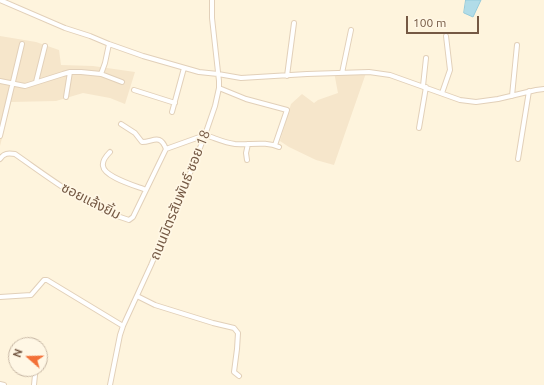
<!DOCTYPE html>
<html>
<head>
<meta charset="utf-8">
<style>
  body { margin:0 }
  #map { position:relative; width:544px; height:385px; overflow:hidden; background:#fef4dd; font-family:Ubuntu,sans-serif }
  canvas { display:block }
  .north { position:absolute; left:8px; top:337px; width:40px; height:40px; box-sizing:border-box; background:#fff7e5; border:1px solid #c8b8a5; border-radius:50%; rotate:290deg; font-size:11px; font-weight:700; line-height:16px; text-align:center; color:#755944 }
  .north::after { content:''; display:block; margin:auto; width:14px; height:18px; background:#f37037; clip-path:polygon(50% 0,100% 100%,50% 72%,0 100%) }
  .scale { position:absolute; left:406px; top:16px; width:73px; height:18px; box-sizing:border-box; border:2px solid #755944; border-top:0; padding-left:5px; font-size:12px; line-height:14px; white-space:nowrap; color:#755944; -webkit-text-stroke:3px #fff7e5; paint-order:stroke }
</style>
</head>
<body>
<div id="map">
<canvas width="544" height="385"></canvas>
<div class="north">N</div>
<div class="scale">100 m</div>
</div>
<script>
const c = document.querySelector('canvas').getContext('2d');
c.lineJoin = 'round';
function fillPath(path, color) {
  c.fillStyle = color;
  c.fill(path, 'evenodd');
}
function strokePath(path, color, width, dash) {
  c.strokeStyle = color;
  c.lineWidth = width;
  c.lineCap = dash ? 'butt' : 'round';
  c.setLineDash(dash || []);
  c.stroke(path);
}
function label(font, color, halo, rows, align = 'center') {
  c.font = font + ' Ubuntu,"Noto Sans Thai",sans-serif';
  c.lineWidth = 3.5;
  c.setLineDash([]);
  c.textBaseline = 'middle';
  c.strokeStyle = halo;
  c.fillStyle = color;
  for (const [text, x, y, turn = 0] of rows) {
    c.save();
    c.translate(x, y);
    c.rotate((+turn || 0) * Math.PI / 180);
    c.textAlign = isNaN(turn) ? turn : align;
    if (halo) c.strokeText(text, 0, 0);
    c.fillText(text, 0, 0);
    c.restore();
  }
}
fillPath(new Path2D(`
  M0 36 36 42 59 50 61 65 93 66 135 72 125 104 110 98 83 93 56 101 11 102 0 146Z
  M334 72 366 73 334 165 316 160 289 147 280 141 291 104 302 94 314 103 318 100 338 93Z`), '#f6e6cb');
const water = new Path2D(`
  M466 0H481L473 17 464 13Z`);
fillPath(water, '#b1dce8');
strokePath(water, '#96cbdb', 1);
const minor = new Path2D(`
  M0 0 65 28 90 36 109 44 143 56 199 72 218 74 241 78 307 74 369 72 390 75 460 100 476 102 498 99 536 90 544 89
  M342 73 351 30
  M101 74 105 63 109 44
  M287 76 294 23
  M0 81 25 86 63 74 70 72H81L101 74 122 82
  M36 82 45 46
  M423 86 426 58
  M219 88 246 99 287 110 275 145
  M134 90 175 103
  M442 93 450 70 446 36
  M512 96 517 45
  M66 97 70 72
  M172 112 184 68
  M121 124 135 133 142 142C153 142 160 133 166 149
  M419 128 426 87
  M0 136 22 44
  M110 152C107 155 102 161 103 166 104 177 136 186 146 190
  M0 159C4 153 8 153 15 154 51 179 86 207 129 220L133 217 166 149 205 135C215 138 225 143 235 144 250 145 266 141 279 147
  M518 159 529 91
  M247 160 246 153 248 144
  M137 296 155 305 213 323 234 328 238 333 237 349 234 372 239 376
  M0 297 31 295 44 280H47L123 326
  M30 369 35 371V375L34 385
  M0 384 4 385
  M110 385 120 335 123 326 151 265 187 181 205 135 215 106 219 88V81L212 18V0`);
strokePath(minor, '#e2d0b9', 6);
strokePath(minor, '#fff', 4);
label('14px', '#755944', '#fff7e5', [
  ["ถนนมิตรสัมพันธ์ ซอย 18",180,195,-68],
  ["ซอยแล้งยิ้ม",91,201,27]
]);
</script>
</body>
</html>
